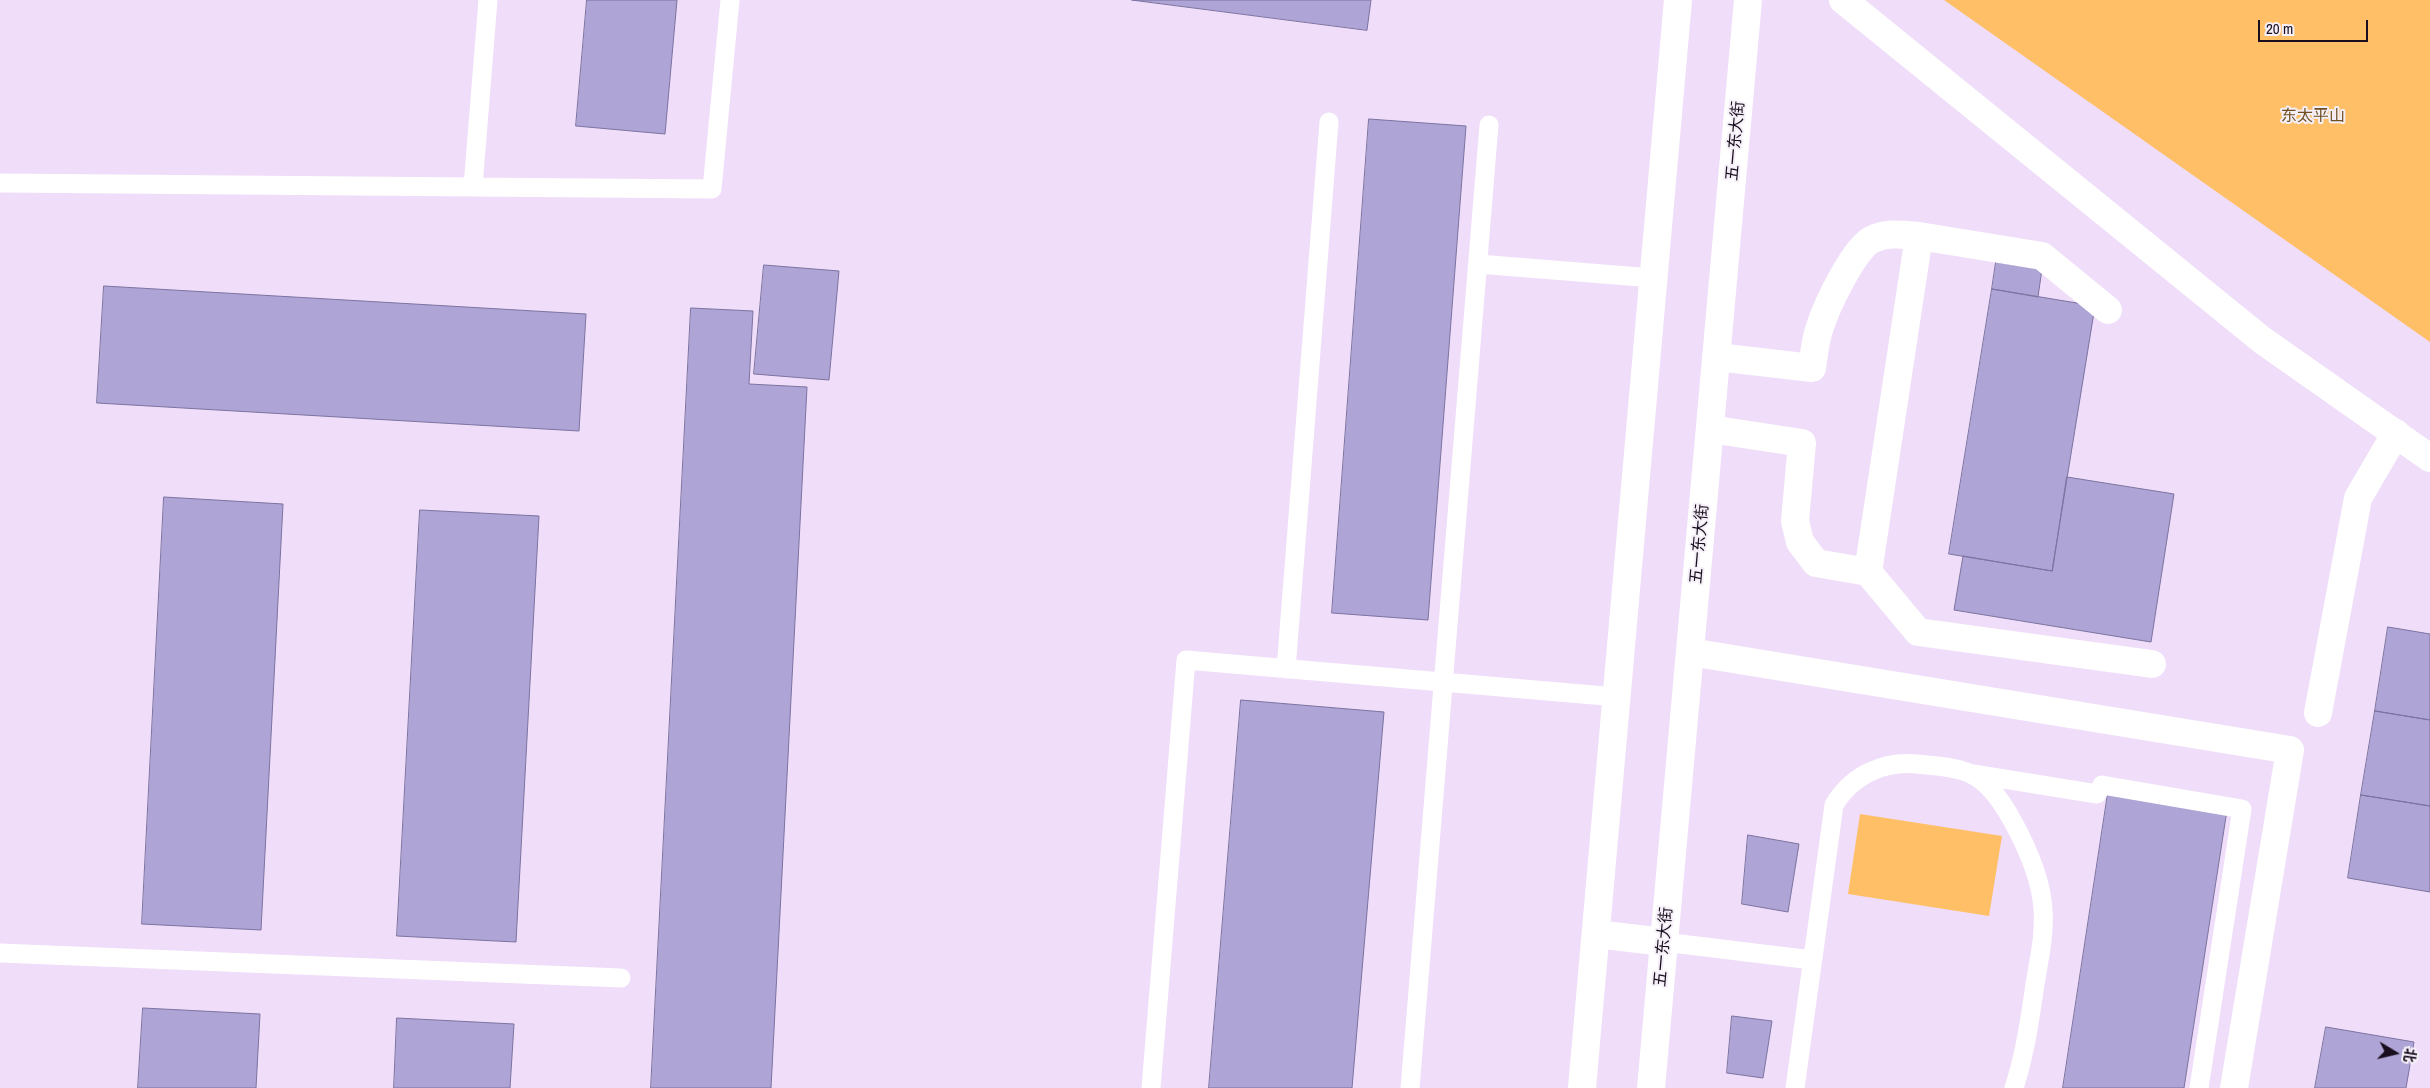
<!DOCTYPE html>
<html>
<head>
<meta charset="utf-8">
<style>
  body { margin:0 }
  #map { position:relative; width:2430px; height:1088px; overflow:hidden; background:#efddf9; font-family:"Archivo Narrow","Noto Sans SC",sans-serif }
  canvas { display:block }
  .north { position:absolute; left:2370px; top:1028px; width:50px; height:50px; -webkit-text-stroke:4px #f5eff8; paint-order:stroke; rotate:99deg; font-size:14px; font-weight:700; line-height:20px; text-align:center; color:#180e1d }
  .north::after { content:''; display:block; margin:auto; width:18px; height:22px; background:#180e1d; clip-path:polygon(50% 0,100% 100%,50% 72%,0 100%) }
  .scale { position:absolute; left:2258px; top:20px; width:110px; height:22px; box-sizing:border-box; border:2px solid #180e1d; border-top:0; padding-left:6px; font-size:15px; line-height:18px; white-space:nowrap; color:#180e1d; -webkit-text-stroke:4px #f5eff8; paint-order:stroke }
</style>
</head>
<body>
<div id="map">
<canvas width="2430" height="1088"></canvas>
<div class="north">北</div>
<div class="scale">20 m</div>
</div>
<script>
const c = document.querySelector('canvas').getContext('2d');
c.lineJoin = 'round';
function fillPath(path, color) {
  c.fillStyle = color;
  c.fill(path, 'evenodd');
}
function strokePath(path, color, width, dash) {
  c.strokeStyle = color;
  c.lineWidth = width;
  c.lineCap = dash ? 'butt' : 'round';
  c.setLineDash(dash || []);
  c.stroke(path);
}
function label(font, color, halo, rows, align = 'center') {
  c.font = font + ' "Archivo Narrow","Noto Sans SC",sans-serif';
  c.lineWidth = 4;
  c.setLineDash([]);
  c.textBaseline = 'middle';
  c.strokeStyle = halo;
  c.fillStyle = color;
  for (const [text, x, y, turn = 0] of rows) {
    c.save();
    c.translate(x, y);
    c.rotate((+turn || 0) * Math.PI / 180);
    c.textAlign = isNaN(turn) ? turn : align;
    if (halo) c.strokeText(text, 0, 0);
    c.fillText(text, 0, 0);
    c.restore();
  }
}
fillPath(new Path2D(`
  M1944 0H2430V342Z
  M1860 814 2002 836 1989 916 1848 894Z`), '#ffbf67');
const building = new Path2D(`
  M587 0H677L665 134 576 126Z
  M1132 0H1371L1367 30Z
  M1369 119 1466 126 1428 620 1332 613Z
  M1996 262 2042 269 2038 297 1992 289Z
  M764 265 839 271 829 380 754 374Z
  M104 286 586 314 579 431 97 403Z
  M1992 289 2095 306 2052 571 1949 554Z
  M691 308 753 311 749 384 807 387 771 1088H651Z
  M2067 477 2174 494 2151 642 1954 610 1963 556 2052 571Z
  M164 497 283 504 261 930 142 924Z
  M420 510 539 516 516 942 397 936Z
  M2388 627 2430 634V720L2375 711Z
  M1241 700 1384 712 1352 1088H1209Z
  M2375 711 2430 720V806L2361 795Z
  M2108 793 2227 810 2184 1088H2063Z
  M2361 795 2430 806V892L2348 878Z
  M1748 835 1799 844 1788 912 1742 904Z
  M143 1008 260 1014 256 1088H138Z
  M1732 1016 1772 1021 1763 1078 1727 1073Z
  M397 1018 514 1024 510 1088H394Z
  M2326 1027 2414 1042 2406 1088H2315Z`);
fillPath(building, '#aea4d5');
strokePath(building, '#7c73a0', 1);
strokePath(new Path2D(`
  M0 183 712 189 730 0
  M473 187 488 0
  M1478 264 1653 278
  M1286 669 1329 122
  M1973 774 2097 794 2102 785 2242 809 2199 1088
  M1664 942 1812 960
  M0 953 621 978
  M1151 1088 1186 660 1617 697
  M1410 1088 1489 125
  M1795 1088 1834 805C1852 775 1883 761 1917 764 1934 766 1953 766 1969 773 1989 782 2002 802 2012 820 2027 847 2041 878 2043 909 2045 934 2039 960 2035 984 2030 1019 2025 1054 2014 1088`), '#fff', 19);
strokePath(new Path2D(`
  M1843 0 2262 340 2430 458
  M1919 236 2042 256 2108 310
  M1710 429 1802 443 1795 521 1800 542 1816 563 1868 572 1919 236C1904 235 1888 232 1873 239 1855 246 1826 307 1820 327 1815 340 1814 355 1812 368L1717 357
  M1868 572 1918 632 2152 664
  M1690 652 2290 750 2234 1088
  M2318 713 2358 498 2396 433`), '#fff', 28);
strokePath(new Path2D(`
  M1596 934 1664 942
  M1582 1088 1678 0
  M1651 1088 1748 0`), '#fff', 28);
label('16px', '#705021', '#f5eff8', [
  ["东太平山",2313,117]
]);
label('16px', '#180e1d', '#f5eff8', [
  ["五一东大街",1736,141,-85],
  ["五一东大街",1700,544,-85],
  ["五一东大街",1664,947,-85]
]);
</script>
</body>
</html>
